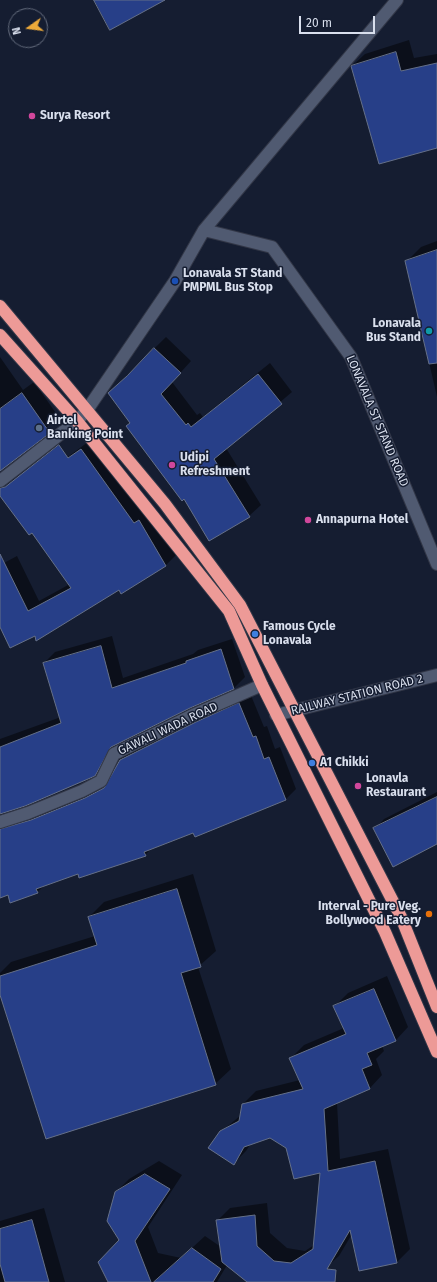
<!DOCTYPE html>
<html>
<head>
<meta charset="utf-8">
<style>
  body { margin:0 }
  #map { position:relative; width:437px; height:1282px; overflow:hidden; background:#151d31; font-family:"Fira Sans",sans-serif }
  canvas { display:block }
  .north { position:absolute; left:8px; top:8px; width:40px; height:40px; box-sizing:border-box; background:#151d31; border:1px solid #636b7c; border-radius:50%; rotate:256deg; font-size:11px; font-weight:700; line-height:16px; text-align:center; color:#d9dfed }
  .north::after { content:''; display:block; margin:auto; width:14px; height:18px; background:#eca93a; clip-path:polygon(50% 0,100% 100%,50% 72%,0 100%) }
  .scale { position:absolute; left:299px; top:16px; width:76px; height:18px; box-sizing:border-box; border:2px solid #d9dfed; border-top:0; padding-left:5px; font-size:12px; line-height:14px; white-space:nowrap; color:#d9dfed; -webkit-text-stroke:3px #151d31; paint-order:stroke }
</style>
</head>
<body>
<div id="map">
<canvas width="437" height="1282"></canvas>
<div class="north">N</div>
<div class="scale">20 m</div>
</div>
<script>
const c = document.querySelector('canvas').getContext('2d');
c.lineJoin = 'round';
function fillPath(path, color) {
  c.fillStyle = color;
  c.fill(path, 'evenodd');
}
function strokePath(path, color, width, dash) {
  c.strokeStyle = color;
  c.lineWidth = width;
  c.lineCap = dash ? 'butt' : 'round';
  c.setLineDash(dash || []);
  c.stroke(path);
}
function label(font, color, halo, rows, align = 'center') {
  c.font = font + ' "Fira Sans",sans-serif';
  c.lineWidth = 3;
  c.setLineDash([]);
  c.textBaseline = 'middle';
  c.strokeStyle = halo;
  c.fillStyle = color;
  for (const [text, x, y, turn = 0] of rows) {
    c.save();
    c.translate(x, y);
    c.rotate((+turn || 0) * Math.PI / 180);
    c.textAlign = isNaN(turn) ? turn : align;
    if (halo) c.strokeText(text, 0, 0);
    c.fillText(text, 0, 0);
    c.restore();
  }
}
fillPath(new Path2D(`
  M409 40 414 58 437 54V147L352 66 365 54Z
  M437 241V397L406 262 421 247Z
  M166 337 191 361 172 382 197 415 200 413 203 417 270 363 292 392 226 448 261 505 249 516 185 498 109 393Z
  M0 357 23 390 34 382 58 416 46 428 0 461Z
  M92 439 177 554 166 565 122 592 119 588 35 635 0 625V565L17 556 39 601 70 584 18 494Z
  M112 636 123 678 193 654 198 650 232 639 245 677 234 688 189 707 117 743 106 763 95 775 3 812 9 819 97 787 111 779 120 760 132 749 250 693 264 727 267 726 275 749 280 747 296 789 285 800 152 848 145 855 79 873 44 886 37 892 8 894 0 897V739L61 717 44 663 55 652Z
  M437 792V843L375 829 384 819Z
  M193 874 216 951 198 967 231 1069 215 1084 0 991V973L11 962 95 936 89 917 104 902Z
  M387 976 408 1027 396 1040 382 1046 384 1051 376 1059 382 1075 370 1088 337 1103 340 1159 388 1149 410 1249 397 1262 352 1234 339 1256 309 1282H249L227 1265 217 1282H109L121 1240 116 1192 129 1179 159 1161 182 1175 148 1227 158 1253 181 1258 205 1236 221 1247 217 1221 230 1208 267 1203 270 1233 287 1248 305 1251 314 1245 321 1172 270 1137 251 1143 246 1151 233 1164 221 1132 241 1115 243 1104 256 1091 300 1080 291 1058 304 1045 344 1028 335 1006 348 993Z
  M44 1208 65 1282H0V1221Z`), '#0007');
const building = new Path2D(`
  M94 0H165L110 30Z
  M396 52 401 71 437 63V148L379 164 351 66Z
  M437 250V363L429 364 405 261Z
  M154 348 181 373 161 394 186 425 188 423 191 427 258 374 282 404 214 459 250 517 209 541 184 499 182 501 126 426 130 423 108 393 127 376Z
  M22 393 50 433 0 471V409Z
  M59 445 68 458 81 449 134 523 139 520 166 566 121 594 119 590 36 641 35 636 10 648 0 627V554L28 611 71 588 32 533 29 535 0 496V488L5 487Z
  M101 646 112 688 186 663V661L221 649 234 689 190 708 111 747 95 776 25 806 0 814V747L61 723 43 663Z
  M239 703 253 737 256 736 264 759 269 757 286 800 195 837 193 833 144 852 146 856 79 878 78 874 36 889 38 893 10 903 8 895 0 898V829L31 820 85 798 104 788 120 760 196 722Z
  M437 797V844L393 867 373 828Z
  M177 889 201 967 181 973 216 1085 46 1139 0 995V976L97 945 88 917Z
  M374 989 396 1041 367 1053 372 1065 362 1069 370 1089 324 1109 328 1171 375 1161 397 1263 359 1271 350 1230 327 1269 336 1270 335 1282H247L222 1262 216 1220 255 1215 257 1246 274 1261 291 1263 313 1249 320 1173 294 1179 286 1148 270 1138 244 1147 234 1165 208 1148 220 1131 239 1121 242 1104 303 1089 289 1058 346 1034 333 1006Z
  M145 1174 170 1189 135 1241 151 1282H108L98 1262 119 1240 107 1221 115 1192Z
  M32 1220 49 1282H5L0 1264V1229Z
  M192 1248 221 1269 213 1282H154Z`);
fillPath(building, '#273f88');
strokePath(building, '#657088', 1);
const minor = new Path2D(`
  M204 230 272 247 351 357 437 564
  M0 481 77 421 87 410 175 281 204 230 397 0
  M276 715 437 675
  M0 822 28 813 82 791 101 781 114 754 193 715 262 685`);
const highway = new Path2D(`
  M0 306 165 504 240 605 401 917 437 1007
  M0 335 77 421 229 611 262 685 385 932 437 1052`);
strokePath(minor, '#323747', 14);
strokePath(highway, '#323747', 14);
strokePath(minor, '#505a71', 12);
strokePath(highway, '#ed9a97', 12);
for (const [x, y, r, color] of [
  [32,116,4,"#d1479c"],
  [175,281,4,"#1a4fb4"],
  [429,331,4,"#0f9aa8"],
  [39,428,4,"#5c6f8a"],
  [172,465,4,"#d1479c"],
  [308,520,4,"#d1479c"],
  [255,634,4,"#3f7fe0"],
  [312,763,4,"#3f7fe0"],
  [358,786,4,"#d1479c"],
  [429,914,4,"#e8710a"]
]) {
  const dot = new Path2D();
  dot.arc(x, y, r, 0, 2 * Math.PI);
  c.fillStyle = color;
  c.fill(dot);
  strokePath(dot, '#151d31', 1.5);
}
label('bold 12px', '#d9dfed', '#151d31', [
  ["Surya Resort",40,116],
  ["Lonavala ST Stand",183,274],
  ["PMPML Bus Stop",183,288],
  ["Lonavala",421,324,"right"],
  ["Bus Stand",421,338,"right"],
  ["Airtel",47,421],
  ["Banking Point",47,435],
  ["Udipi",180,458],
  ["Refreshment",180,472],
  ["Annapurna Hotel",316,520],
  ["Famous Cycle",263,627],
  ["Lonavala",263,641],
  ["A1 Chikki",320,763],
  ["Lonavla",366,779],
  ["Restaurant",366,793],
  ["Interval - Pure Veg.",421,907,"right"],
  ["Bollywood Eatery",421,921,"right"]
], 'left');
label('12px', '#d9dfed', '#151d31', [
  ["LONAVALA ST STAND ROAD",377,421,67],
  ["RAILWAY STATION ROAD 2",357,695,-14],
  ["GAWALI WADA ROAD",168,729,-25]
]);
</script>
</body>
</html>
